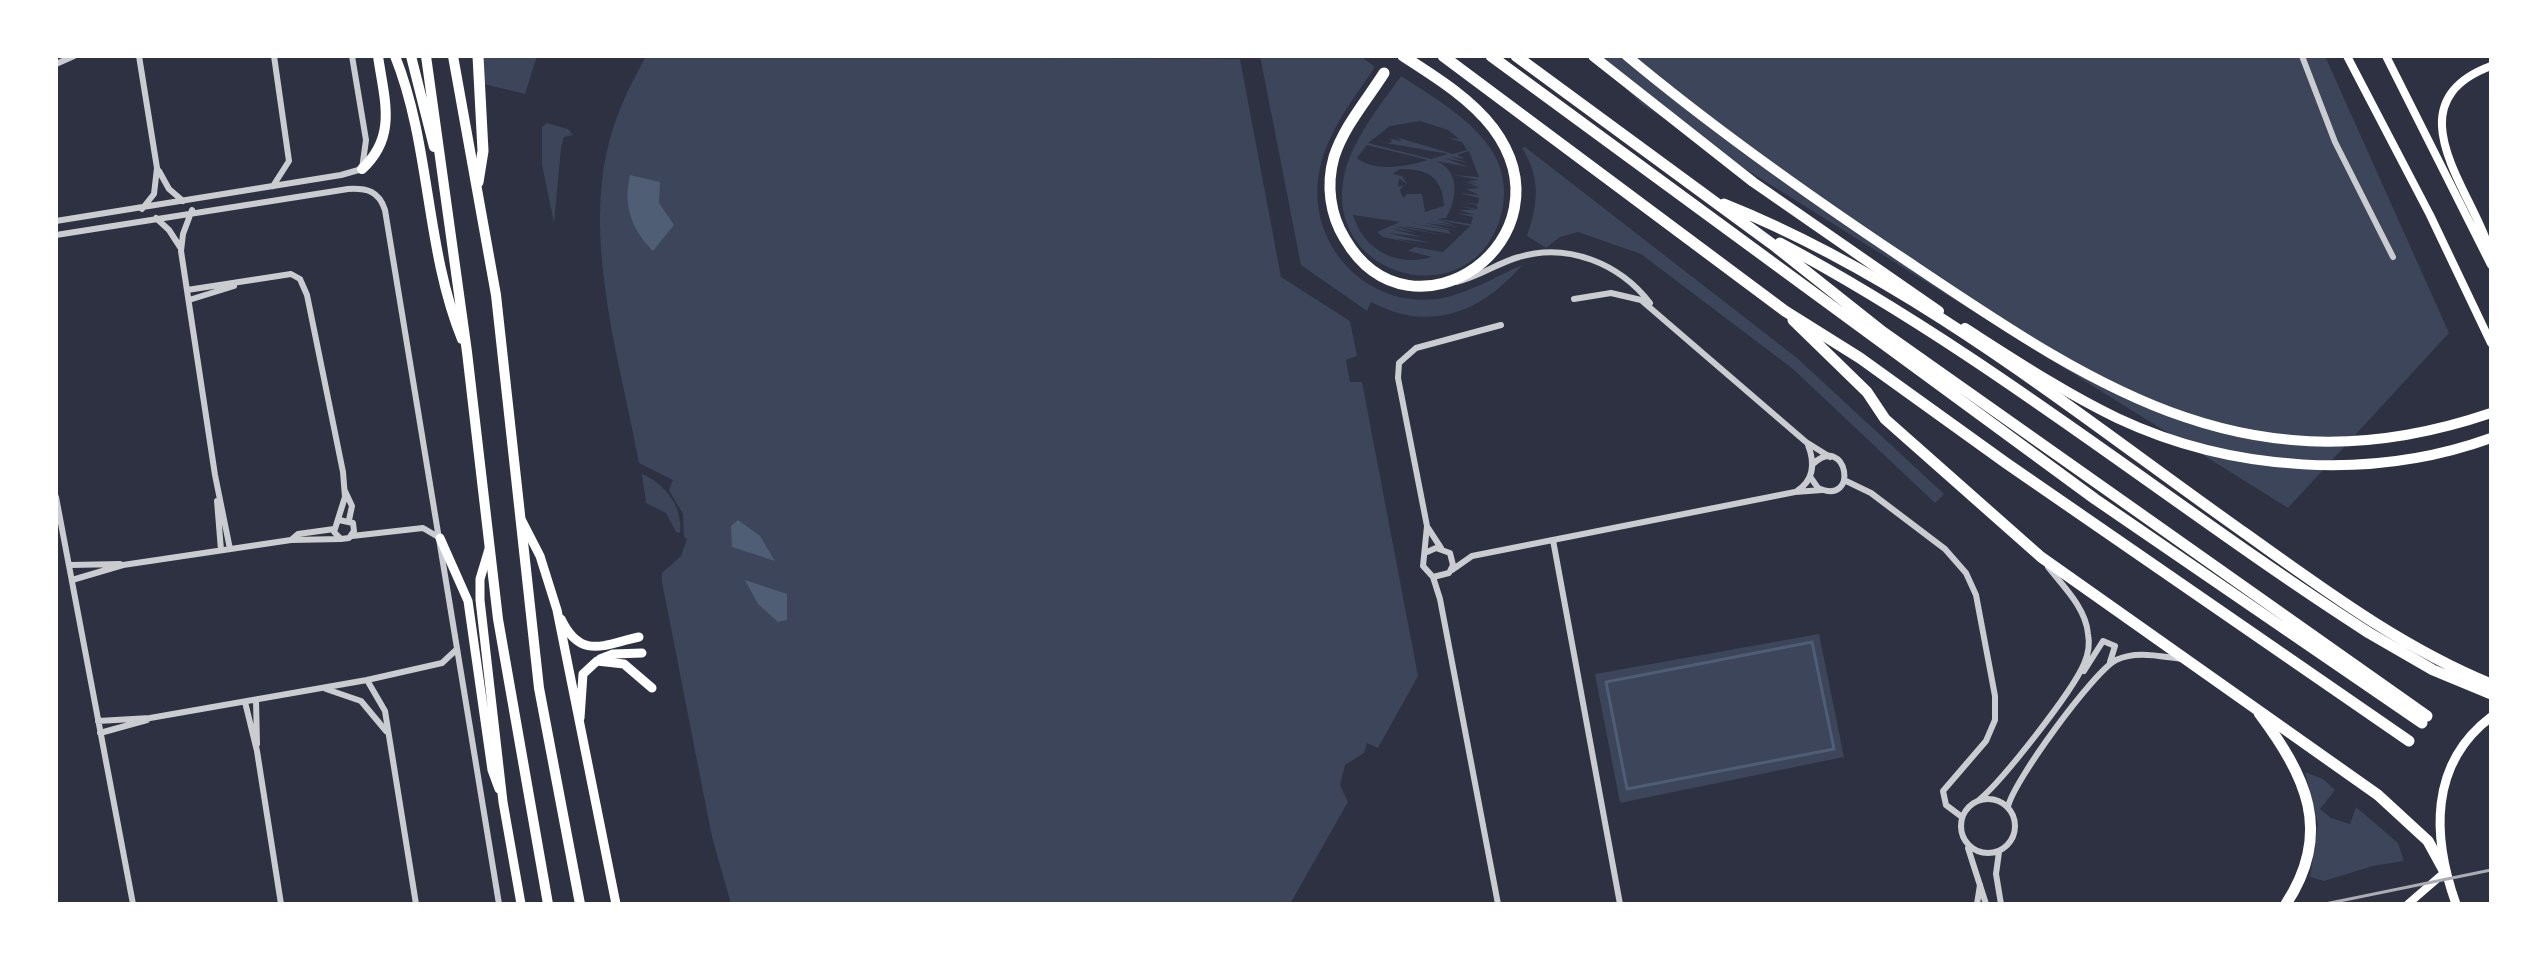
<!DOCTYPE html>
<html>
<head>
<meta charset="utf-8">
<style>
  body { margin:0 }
  #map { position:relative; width:2547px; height:960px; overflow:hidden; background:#2d3142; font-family:"Source Sans 3",sans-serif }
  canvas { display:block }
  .frame { position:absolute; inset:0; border:58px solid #fff; pointer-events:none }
</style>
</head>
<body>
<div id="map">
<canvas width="2547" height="960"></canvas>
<div class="frame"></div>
</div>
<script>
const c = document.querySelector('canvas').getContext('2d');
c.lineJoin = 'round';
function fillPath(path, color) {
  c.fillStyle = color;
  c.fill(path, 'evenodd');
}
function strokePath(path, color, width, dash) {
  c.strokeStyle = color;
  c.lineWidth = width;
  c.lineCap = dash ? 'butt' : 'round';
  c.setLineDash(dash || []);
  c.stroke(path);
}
fillPath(new Path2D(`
  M484 56H537L525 94 484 84Z
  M646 56 1240 59 1281 277 1350 321 1357 356 1346 360 1350 382H1362L1418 676 1378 748 1367 743 1364 753 1345 765 1340 785 1348 802 1290 904H731L712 837 662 582V573L681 556 687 539 684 537 683 514 669 490 673 480 639 463C620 359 581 238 611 135 619 107 632 82 646 56Z
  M1260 56H1360L1375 67C1354 98 1328 131 1320 168 1303 243 1368 312 1443 298 1471 292 1497 276 1522 265 1481 313 1429 333 1371 302L1367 311 1301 265Z
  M1592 56H2325L2449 333 2288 508 1643 105Z
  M1401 76C1434 98 1473 119 1494 154 1505 174 1507 197 1500 219 1469 317 1323 278 1344 176 1352 139 1380 106 1401 76ZM1420 121 1448 130 1459 139 1447 138 1462 142 1467 150 1453 154 1396 137 1402 141 1387 138 1392 140 1390 143 1375 141 1448 154 1431 159 1368 143 1390 126ZM1367 145 1428 160C1407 166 1376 173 1357 158ZM1469 151 1479 177 1453 175 1479 180 1467 181 1479 184 1465 182 1479 187 1460 184 1480 188 1466 189 1479 195 1460 193 1479 198 1478 204 1461 202 1477 205V209L1459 206 1476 210H1459L1475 215 1455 213 1473 217 1471 224 1437 219 1446 218C1457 200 1461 171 1436 161L1469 167 1444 158 1469 163 1450 157 1466 159 1457 155ZM1400 169C1432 168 1443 182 1444 206L1425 212 1422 194H1407L1403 198 1400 190 1404 185 1398 187 1399 178 1408 185 1402 176 1393 174ZM1353 215 1400 222 1377 232 1383 237 1436 248 1396 239 1431 243 1388 233 1422 237 1389 228 1417 233 1394 226 1447 236 1398 225 1451 234 1448 230 1410 223 1455 230 1425 223 1459 227 1427 221 1454 225 1438 220 1470 226 1443 252 1415 247 1408 251 1432 257C1397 267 1364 251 1353 215Z
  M547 123 568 129 573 135 564 137 561 148 554 223 542 165V127Z
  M1525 147 1797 358 1944 494 1935 503 1793 369 1641 254 1578 232 1560 237 1546 248 1527 236C1538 204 1541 178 1522 148Z
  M642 474C665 484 683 506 680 533L676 532 666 513 646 503Z
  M1819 634 1844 757 1620 803 1595 674Z
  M2305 772 2323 779 2335 790 2320 809 2331 818 2350 824 2356 807 2398 843 2404 861 2373 866 2324 881 2310 877 2318 824Z`), '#3c4559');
fillPath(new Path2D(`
  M630 175 660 182 659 203 674 225 653 251C631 229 623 205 630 175Z
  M738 520 760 536 775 561 732 547 731 526Z
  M745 580 787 594V620L778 622 758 604Z`), '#4f5d75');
strokePath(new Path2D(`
  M1812 642 1834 749 1627 789 1606 682Z`), '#4f5d75', 3);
strokePath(new Path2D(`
  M139 56 157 168 154 194 142 209
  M2302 56 2335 142 2393 257
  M56 64 74 56
  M159 171 169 189 183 201
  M273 186 289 161 274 56
  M192 210 183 234 181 251 215 475 230 549
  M156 218 169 230 180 247
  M56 221 341 175 362 169 366 140 352 56
  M56 235 348 189C367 188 379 191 385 210L499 904
  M1456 282C1479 277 1497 263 1519 257 1568 242 1620 264 1650 303
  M187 290 291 274 300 279 307 295 343 472 345 497 334 532 341 539 349 538 354 531 353 523 339 520
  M1574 299 1611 293 1641 300 1806 442 1830 457
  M189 300 234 286
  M1811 478 1818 488C1860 507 1847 432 1813 464
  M1844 480 1871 493 1945 549 1966 573 1976 595 1995 696V720L1986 741 1943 791 1946 805 1962 817
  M345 491 352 506 349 520
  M1797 491C1814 480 1815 463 1808 445
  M56 497 133 904
  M217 501 221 550
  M1428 528 1441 548
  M352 536 423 528 440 538
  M291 540 341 539
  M1553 540 1620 904
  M1427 552 1436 548 1450 553 1453 565 1449 573 1433 577 1423 566 1427 526 1398 378 1399 363 1416 348 1501 325
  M70 565 120 564
  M1452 570 1472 556 1795 492 1822 490
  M1433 577 1440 599 1498 904
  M72 580 123 565 291 540 298 534 334 529
  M2084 671 2103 641 2115 646 2110 662
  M367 680 385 711 416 904
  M326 689 361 701 386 731
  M256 700 257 744
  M245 702 257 751 281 904
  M98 721 150 718 367 680 442 663 456 650
  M100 733 147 720
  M1961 826a27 27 0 1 1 54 0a27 27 0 1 1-54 0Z
  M1979 800C2003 780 2072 692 2084 664 2088 655 2090 644 2088 634 2086 608 2063 586 2048 567
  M2008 807C2012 783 2094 671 2116 660 2137 650 2162 657 2183 659
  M1968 848 1986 904
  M1999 852 1996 874 2001 904
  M1977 904 1980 885`), '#caccd0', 6);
strokePath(new Path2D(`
  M2347 56 2430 215 2491 343
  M2386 56 2491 265
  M2491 66C2389 104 2475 193 2491 254
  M2408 904 2445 872`), '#fff', 8);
strokePath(new Path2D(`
  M522 521 540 556 557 610 616 904
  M440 538 468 601 492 770 499 789
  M489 549 480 579V600L503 802 521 904
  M561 619C581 661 605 644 639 637
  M600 659 613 654 642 653
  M580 718 583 674 597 661 624 664 652 688
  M2456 904C2432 837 2429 764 2491 717`), '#fff', 9);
strokePath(new Path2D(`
  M395 56C431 146 425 248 462 339
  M411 56 434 147
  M426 56 467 352 498 619 548 904
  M453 56 496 295 539 688 580 904
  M1593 56 1753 182 1939 311
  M1627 56C1717 131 1812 198 1910 263 2101 391 2252 494 2491 413
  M362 169C398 136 384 99 378 56
  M1965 328C2015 360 2065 393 2117 418 2232 472 2372 481 2491 438`), '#fff', 10);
strokePath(new Path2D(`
  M478 56 483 151 478 182
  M1443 56 1785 311 1860 358 2006 463 2409 741
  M1491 56 2095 499 2422 723
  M1516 56 1772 244 1883 332 2427 716
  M1384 73C1367 100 1344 126 1334 157 1326 185 1330 215 1345 239 1412 353 1576 239 1493 128 1470 98 1434 76 1403 56
  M1724 204C1915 280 2083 419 2249 536 2326 591 2403 648 2491 684
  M1780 243C1989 354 2171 506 2369 633L2433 670 2491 694
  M1793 320 1867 392 1885 419 2041 557 2378 795 2428 841 2445 872
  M2259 713C2305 775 2334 831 2286 904`), '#fff', 11);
strokePath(new Path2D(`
  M2325 904 2491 870`), '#abadb3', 3);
</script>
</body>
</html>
